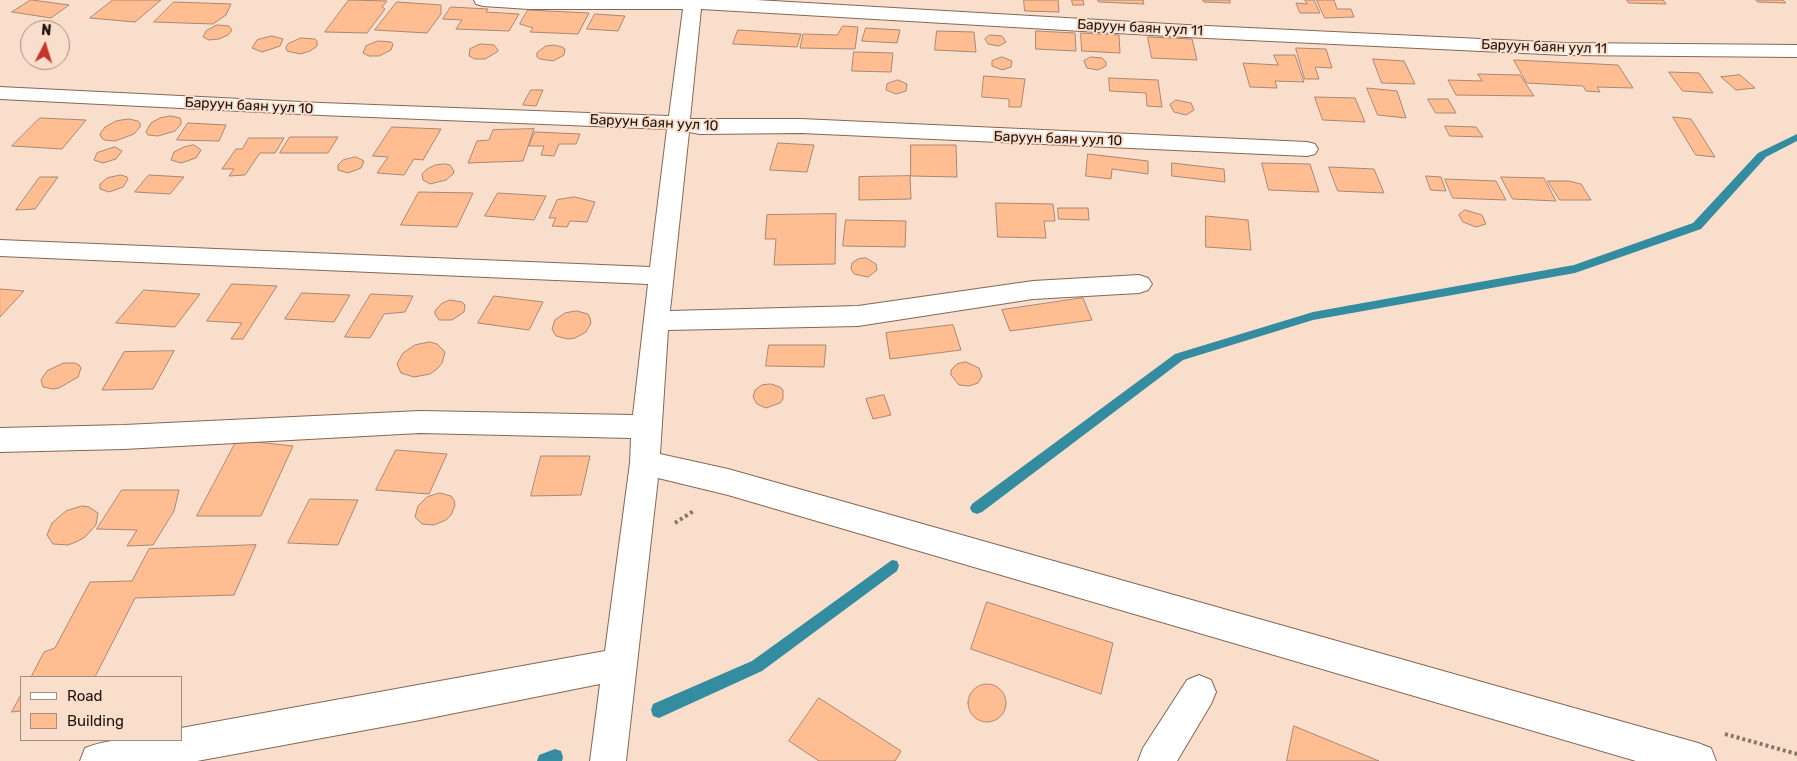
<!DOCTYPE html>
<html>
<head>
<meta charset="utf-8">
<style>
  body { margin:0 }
  #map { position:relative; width:1797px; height:761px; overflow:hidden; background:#fadecc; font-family:Rubik,sans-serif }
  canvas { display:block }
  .legend { position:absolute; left:20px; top:676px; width:162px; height:65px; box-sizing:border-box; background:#fadecc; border:1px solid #a38d7f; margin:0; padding:6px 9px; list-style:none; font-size:15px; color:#20140c }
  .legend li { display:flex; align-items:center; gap:10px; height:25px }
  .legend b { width:25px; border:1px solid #a38d7f }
  .north { position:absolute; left:20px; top:20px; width:50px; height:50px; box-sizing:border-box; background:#fadecc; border:1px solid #a38d7f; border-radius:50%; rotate:5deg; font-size:14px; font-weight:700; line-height:20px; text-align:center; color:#20140c }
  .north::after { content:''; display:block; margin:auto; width:18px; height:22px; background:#c43729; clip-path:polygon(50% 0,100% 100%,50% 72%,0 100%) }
</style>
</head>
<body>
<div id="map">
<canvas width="1797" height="761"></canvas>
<ul class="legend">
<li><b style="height:6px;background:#fff"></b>Road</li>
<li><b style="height:14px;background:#ffbd91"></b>Building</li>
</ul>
<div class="north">N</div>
</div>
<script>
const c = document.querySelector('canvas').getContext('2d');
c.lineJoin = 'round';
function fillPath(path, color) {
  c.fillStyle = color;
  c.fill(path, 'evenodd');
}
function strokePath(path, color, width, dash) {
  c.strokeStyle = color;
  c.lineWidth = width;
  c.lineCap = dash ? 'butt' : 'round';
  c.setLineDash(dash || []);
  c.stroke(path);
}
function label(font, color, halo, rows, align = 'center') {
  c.font = font + ' Rubik,sans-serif';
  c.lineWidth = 4;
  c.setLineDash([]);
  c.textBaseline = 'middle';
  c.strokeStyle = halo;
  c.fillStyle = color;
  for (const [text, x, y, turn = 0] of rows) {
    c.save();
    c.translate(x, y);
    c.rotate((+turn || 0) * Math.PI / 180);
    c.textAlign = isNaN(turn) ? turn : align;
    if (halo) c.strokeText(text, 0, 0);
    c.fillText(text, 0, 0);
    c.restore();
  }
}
fillPath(new Path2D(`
  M1797 134V141L1766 157 1701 229 1575 273 1313 320 1183 360 982 512 977 514 972 512 970 508 972 504 1175 354 1313 312 1574 265 1693 223 1758 153Z
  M892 560 897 561 899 566 897 571 762 671 659 718 653 716 651 710 653 704 752 661Z
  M555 749 561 751 563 757 562 761H537L539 755Z`), '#348ca1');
const building = new Path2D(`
  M31 0H32L69 5 51 18 12 12Z
  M113 0H161L135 22 90 18Z
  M349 0 387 1 382 7 385 9 367 33 325 32Z
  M1024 0H1058L1059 12 1025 11Z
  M1072 0H1083L1084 5H1073Z
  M1098 0H1143L1144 4 1099 2Z
  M1203 0H1230V3L1204 2Z
  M1305 0H1314L1320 13H1300L1296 3 1307 4Z
  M1317 0H1334L1337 9H1351L1354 17 1325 18Z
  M1627 0H1663L1666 4 1629 3Z
  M1756 0H1783L1786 3 1758 2Z
  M174 2 231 4 226 15 213 24 154 22Z
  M397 2 441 5V14L427 33 375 30Z
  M451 7 488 9 486 12 519 14 509 31 456 29 462 20 443 19Z
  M528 10 589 13 578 34 530 32 533 28 520 24Z
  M595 14 625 16 618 31 587 29Z
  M217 25 229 26 232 30 228 35 219 39 209 40 203 37 206 31Z
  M843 26 858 27 855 49 800 48 803 34 837 35Z
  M866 28 900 30 897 43 862 41Z
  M738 30 801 34 797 47 733 44Z
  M937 31 974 32 976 52 935 50Z
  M1036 31 1075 33 1076 51 1036 49Z
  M1081 33 1119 35 1120 53 1082 51Z
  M990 35 1002 36 1006 42 999 46 988 44 985 39Z
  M272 36 283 39 280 46 262 52 252 48 257 40Z
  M1148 37 1192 39 1197 60 1152 58Z
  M301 38 315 39 317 41V46L310 51 300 54 287 51 286 47 288 44Z
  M378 41 391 42 393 44 391 50 379 56H369L363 53 366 46Z
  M481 44 494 45 498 50 497 52 485 59H475L469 56 470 49Z
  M546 46 554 45 562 47 565 49 564 55 553 61 540 59 537 57V53Z
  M1296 48 1326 49 1332 68 1315 67 1319 79H1305Z
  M854 52 893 53 891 72 852 71Z
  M1274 55H1295L1304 82 1275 81 1277 88 1250 87 1243 63 1278 65Z
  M1002 57 1012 61 1011 67 1002 70 992 66V61Z
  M1091 57 1102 58 1106 62V66L1098 70 1087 68 1084 61Z
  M1373 59 1404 61 1415 84 1382 83Z
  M1514 60 1618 65 1633 88 1597 87 1600 92 1586 91 1583 86 1527 83Z
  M1669 72 1699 73 1713 93 1683 91Z
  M1478 74 1520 75 1534 96 1456 95 1448 80 1482 81Z
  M1740 75 1755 88 1736 90 1721 77Z
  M984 76 1025 79 1021 107H1009V99L982 97Z
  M1109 78 1158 80 1162 107 1147 106 1146 93 1110 91Z
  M898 80 907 84 906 91 896 94 886 90 887 84Z
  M1367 88 1397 91 1406 118 1378 115Z
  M531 90H543L536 106 523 105Z
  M1315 97 1355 98 1365 122 1323 120Z
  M1428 99H1448L1456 113H1436Z
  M1176 100 1191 103 1194 110 1186 115 1174 112 1170 105Z
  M171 116 180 118 181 121V124L175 131 158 136 148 135 146 132 151 123 160 118Z
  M1673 117 1691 119 1715 157 1696 155Z
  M40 118 86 120 62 149 12 146Z
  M129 119 138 121 140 123V127L134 134 115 141 104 140 101 137 100 134 105 127 116 121Z
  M188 123 226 125 219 141 177 140Z
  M1445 126 1476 127 1483 137 1450 136Z
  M392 127 441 129 423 160 414 159 404 175 377 173 388 157 373 156Z
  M534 129 523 161 468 163 477 141 489 140 493 130Z
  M535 132 580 134 576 144H559L554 156 541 155 544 146H529Z
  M290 137H338L328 153H280Z
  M249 138H284L275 153H260L245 175 229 176 234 169H222L236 149H242Z
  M778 143 814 145 807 172 770 170Z
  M194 145 201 150 196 158 181 163 171 160 174 152 184 147Z
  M911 145H956L957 177 911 176Z
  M115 147 122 151 116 159 103 163 94 160 97 153Z
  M1088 154 1148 161V174L1112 169 1111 179 1086 176Z
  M356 157 364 161 361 168 348 173 338 170V165L343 160Z
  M1172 163 1224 169 1225 182 1172 176Z
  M1262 163 1310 164 1319 192 1269 190Z
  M446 164 450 165 454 171 453 174 446 180 430 184 423 180 422 174 427 169 435 165Z
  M1329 167 1374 169 1384 193 1338 191Z
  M121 175 127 177 128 179 123 187 109 192 100 189V184L107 178Z
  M149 175 184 177 170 194 135 192Z
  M910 176 911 199 859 200V177Z
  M1426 176 1441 177 1446 191 1431 190Z
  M40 177H58L35 209 16 210Z
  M1501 177 1544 178 1556 201 1513 199Z
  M1445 179 1496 181 1506 200 1453 198Z
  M1548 181H1569L1581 184 1591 200H1560Z
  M419 192 473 193 457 227 401 225Z
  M498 193 546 196 534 220 485 216Z
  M575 197 595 202 587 222 570 221 567 227 552 226 556 218H549L557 200Z
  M996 203 1053 204 1055 221H1044L1046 238 998 237Z
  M1058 208H1088L1089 220 1059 219Z
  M1465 210 1482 215 1486 224 1476 227 1463 222 1459 215Z
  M836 214 835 264 774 265 776 239H765L767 215Z
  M1206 216 1248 220 1251 250 1206 247Z
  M846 220 906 221 905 247 843 246Z
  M866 258 876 264 877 270 868 277 854 274 851 269 852 263 858 259Z
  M232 284 277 286 243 339H231L242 323 207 321Z
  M0 289 24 291 0 317Z
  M144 290 200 294 175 327 116 323Z
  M302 293 350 295 334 322 285 319Z
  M371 294 413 296 405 312 384 314 370 338 345 337Z
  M494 296 543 302 529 330 478 323Z
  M1083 298 1092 320 1010 331 1002 310Z
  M450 300 462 302 465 305 464 312 452 320H439L435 314V311L441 304Z
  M577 311 588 314 590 318 591 323 586 332 575 338 568 339 556 336 552 329 555 320 565 313Z
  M953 325 961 350 890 359 886 333Z
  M430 342 437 344 445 352 442 363 437 369 430 374 414 377 401 373 397 364 403 353 415 345Z
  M769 345H826L824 367 766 366Z
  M174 351 153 389 102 390 124 352Z
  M966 362 979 368 982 376 978 383 969 386 959 385 951 375V370L957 364Z
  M64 363H75L79 365 81 368 78 377 59 388 53 389 43 387 41 380 47 371Z
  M771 384 780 387 783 390V399L780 403 766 408 757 404 753 397 755 390 762 385Z
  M884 395 891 415 873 419 866 399Z
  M237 440 293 446 261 516H197Z
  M396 450 447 454 429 494 376 490Z
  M541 456H590L581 495 531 496Z
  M122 490H179L174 511 153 545 127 546 137 530 97 529Z
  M440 493 451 496 454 500 455 505 451 515 446 520 434 525 422 524 415 517 418 506 427 497Z
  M310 499 358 500 338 545 288 543Z
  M82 506 89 507 98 513 96 525 85 537 76 542 68 545 53 544 47 535 52 523 66 511Z
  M256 545 234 595 135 598 95 677H31L44 652 55 648 90 582 132 581 149 549Z
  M987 602 1113 643 1101 694 971 649Z
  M968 703a19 19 0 1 1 38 0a19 19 0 1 1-38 0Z
  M21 695V711L12 712Z
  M819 698 901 751 895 761H819L789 741Z
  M1294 726 1379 761H1287Z`);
fillPath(building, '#ffbd91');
strokePath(building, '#a78873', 1);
const minor = new Path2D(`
  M474 0H756L1186 25 1565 43 1797 45V57L1565 55 1186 37 701 9 690 119H801L1307 142 1315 144 1318 149 1315 154 1307 156 801 133 700 134 689 132 670 311 858 306 1033 281 1139 275 1148 278 1152 284 1148 290 1139 293 1033 299 858 326 668 330 660 454 728 469 1698 743 1711 748 1716 761H1636L728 495 658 478 626 761H590L600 684 420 720 197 761H80L85 748C115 736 149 740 181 740V728L605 651 630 463 631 438 420 433 124 449 0 452V428L124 425 420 411 633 415 648 284 0 256V240L650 267 667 129 321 115 0 99V87L321 103 669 116 683 9H529L483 6 476 4Z
  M1199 675 1211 680 1216 692 1211 704 1177 761H1138L1143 748 1187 680Z`);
strokePath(minor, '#856753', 2);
strokePath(new Path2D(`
  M675 523 695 510
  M1725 734 1797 754`), '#897669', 4, [3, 3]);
fillPath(minor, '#fff');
label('14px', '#20140c', '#fadecc', [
  ["Баруун баян уул 11",1140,28,3],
  ["Баруун баян уул 11",1544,47,2],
  ["Баруун баян уул 10",249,106,3],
  ["Баруун баян уул 10",654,123,3],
  ["Баруун баян уул 10",1058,139,2]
]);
</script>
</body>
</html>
